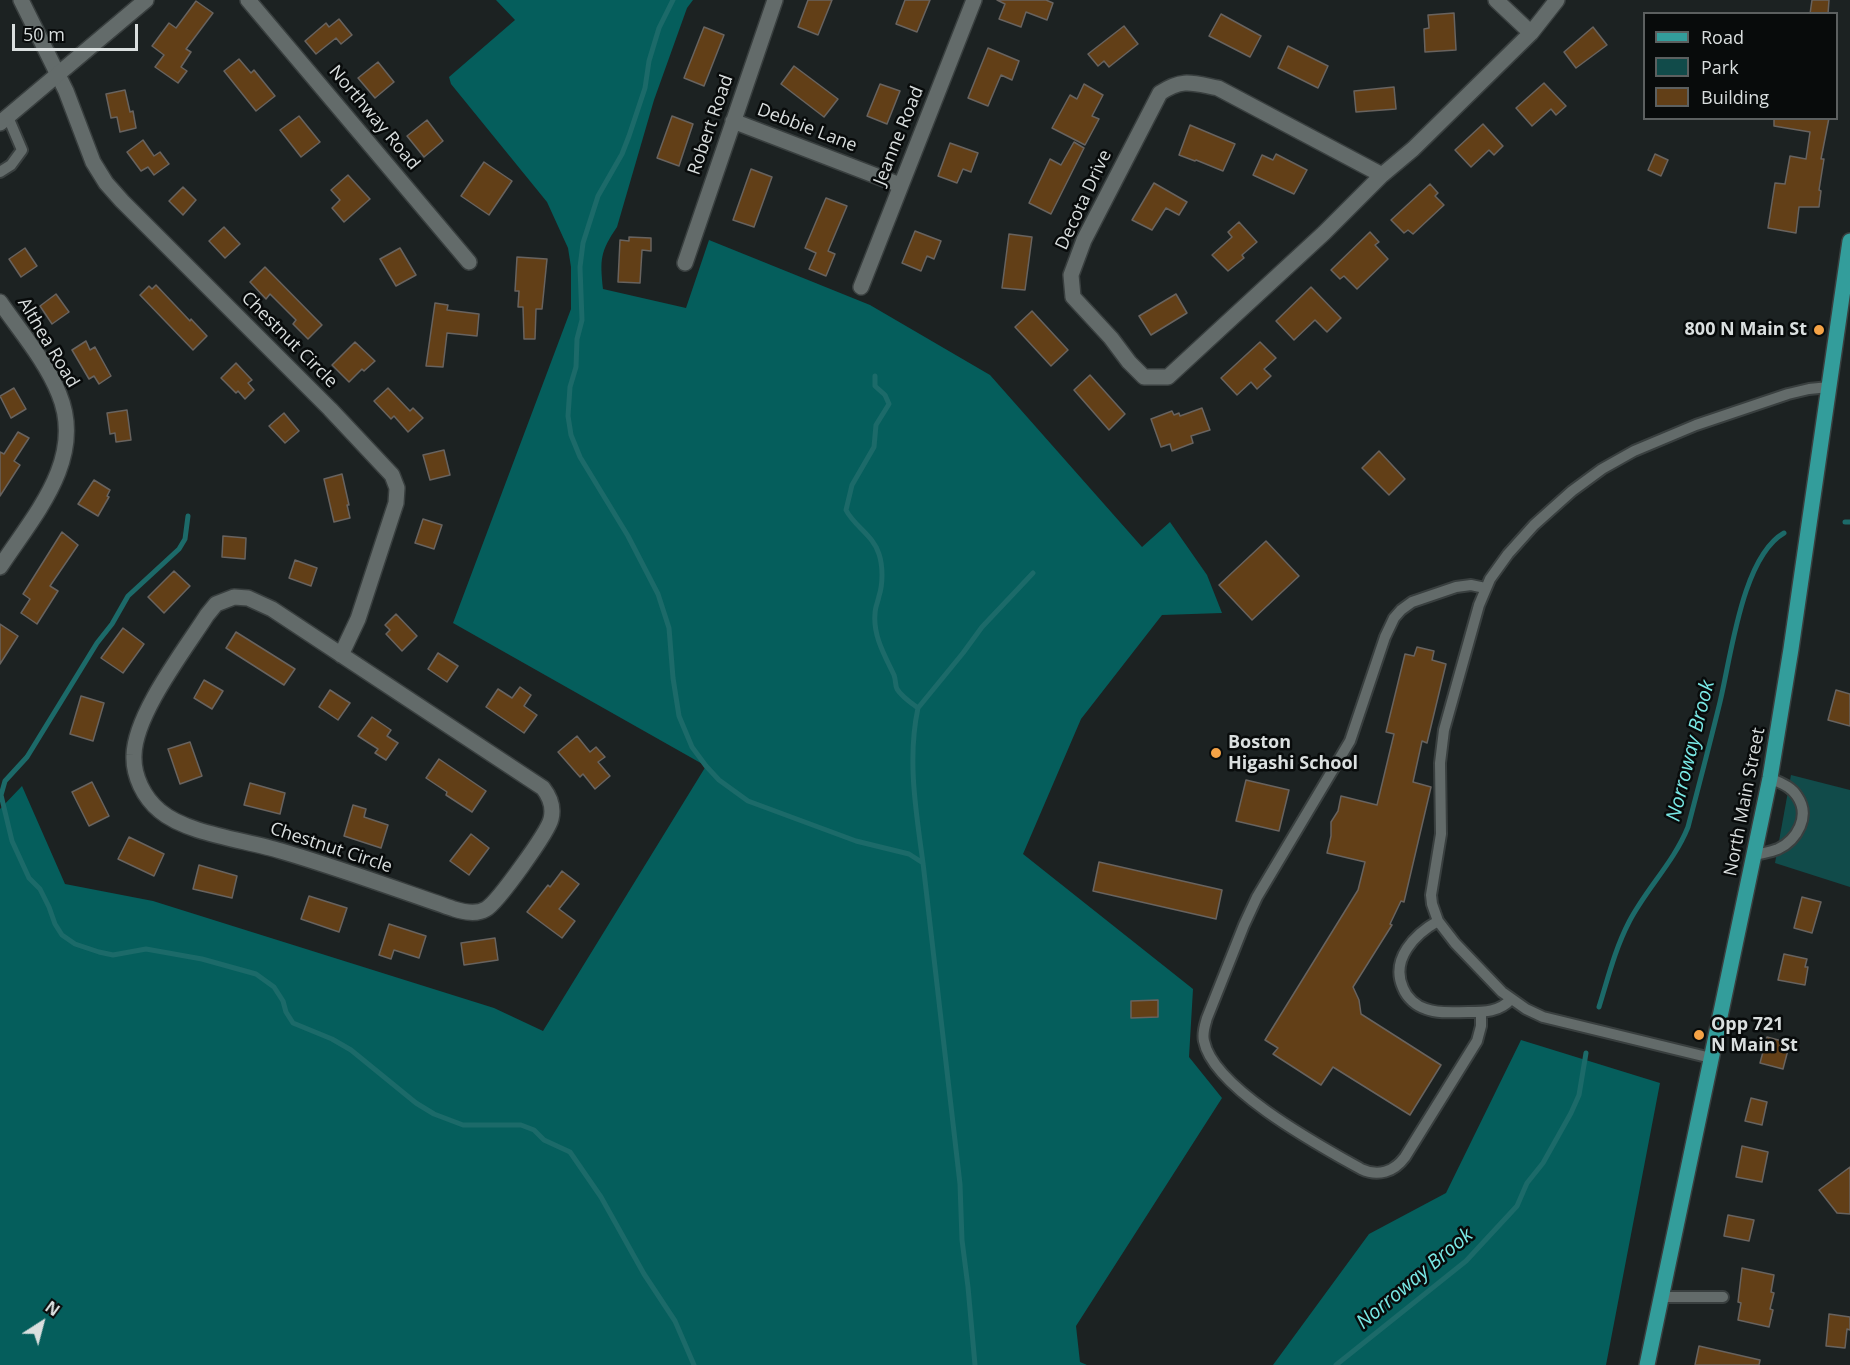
<!DOCTYPE html>
<html>
<head>
<meta charset="utf-8">
<style>
  body { margin:0 }
  #map { position:relative; width:1850px; height:1365px; overflow:hidden; background:#1c2222; font-family:"Open Sans",sans-serif }
  canvas { display:block }
  .legend { position:absolute; left:1643px; top:12px; width:195px; height:108px; box-sizing:border-box; background:#080b0b; border:2px solid #5c6060; margin:0; padding:8px 10px; list-style:none; font-size:18px; color:#dadfdf }
  .legend li { display:flex; align-items:center; gap:12px; height:30px }
  .legend b { width:30px; border:2px solid #5c6060 }
  .north { position:absolute; left:12px; top:1293px; width:60px; height:60px; -webkit-text-stroke:4px #080b0b; paint-order:stroke; rotate:36deg; font-size:16px; font-weight:700; line-height:24px; text-align:center; color:#dadfdf }
  .north::after { content:''; display:block; margin:auto; width:21px; height:27px; background:#dadfdf; clip-path:polygon(50% 0,100% 100%,50% 72%,0 100%) }
  .scale { position:absolute; left:12px; top:24px; width:126px; height:27px; box-sizing:border-box; border:3px solid #dadfdf; border-top:0; padding-left:8px; font-size:18px; line-height:21px; white-space:nowrap; color:#dadfdf; -webkit-text-stroke:4px #080b0b; paint-order:stroke }
</style>
</head>
<body>
<div id="map">
<canvas width="1850" height="1365"></canvas>
<ul class="legend">
<li><b style="height:8px;background:#339d9b"></b>Road</li>
<li><b style="height:16px;background:#114b4a"></b>Park</li>
<li><b style="height:16px;background:#623f17"></b>Building</li>
</ul>
<div class="north">N</div>
<div class="scale">50 m</div>
</div>
<script>
const c = document.querySelector('canvas').getContext('2d');
c.lineJoin = 'round';
function fillPath(path, color) {
  c.fillStyle = color;
  c.fill(path, 'evenodd');
}
function strokePath(path, color, width, dash) {
  c.strokeStyle = color;
  c.lineWidth = width;
  c.lineCap = dash ? 'butt' : 'round';
  c.setLineDash(dash || []);
  c.stroke(path);
}
function label(font, color, halo, rows, align = 'center') {
  c.font = font + ' "Open Sans",sans-serif';
  c.lineWidth = 5;
  c.setLineDash([]);
  c.textBaseline = 'middle';
  c.strokeStyle = halo;
  c.fillStyle = color;
  for (const [text, x, y, turn = 0] of rows) {
    c.save();
    c.translate(x, y);
    c.rotate((+turn || 0) * Math.PI / 180);
    c.textAlign = isNaN(turn) ? turn : align;
    if (halo) c.strokeText(text, 0, 0);
    c.fillText(text, 0, 0);
    c.restore();
  }
}
fillPath(new Path2D(`
  M1791 775 1850 790V887L1775 863Z`), '#114b4a');
fillPath(new Path2D(`
  M496 0H693L687 8 654 100 617 227C600 252 600 259 603 289L686 308 709 240 870 305 990 375 1142 547 1170 522 1207 575 1222 613 1162 615 1081 719 1023 854 1193 989 1189 1057 1222 1098 1076 1326 1080 1362 1087 1365H0V809L22 786 65 884 153 901 494 1008 543 1031 706 766 453 623 571 309V267L568 248 547 202 451 84 449 77 515 20Z
  M1521 1040 1660 1083 1606 1365H1273L1369 1234 1446 1193Z`), '#055e5c');
strokePath(new Path2D(`
  M673 0 659 28 649 61 645 88 629 136 622 154 598 196 583 243 580 267 582 320 577 339 576 367 570 387 568 416 571 435 580 457 628 536 658 594 669 628 673 678 679 716 692 747 706 766 719 780 748 801 856 841 909 854 923 863 960 1184 962 1240 968 1287 975 1365
  M875 376V386L885 395 889 404 876 425 874 447 852 485 846 510C854 526 874 536 879 554 883 566 883 584 879 596 878 602 875 607 875 614 873 636 885 656 894 675 896 680 895 685 897 689 901 696 911 703 918 708 907 759 916 811 923 863
  M188 516 185 539 179 549 128 596 112 624 97 643 27 757 5 781 1 795 12 841 29 878 40 889 49 907 55 924 62 935 75 944 99 952 113 955 146 949 202 959 256 974 274 987 283 1001 286 1012 293 1023 332 1039 351 1050 416 1103 434 1114 463 1125H521L534 1130 544 1140 570 1152 601 1197 644 1274 675 1321 694 1365
  M1845 522H1850
  M918 708 963 653 982 627 1033 573
  M1599 1007C1608 978 1615 949 1629 922 1646 889 1674 862 1688 827 1699 785 1710 743 1720 702 1731 657 1742 557 1784 533
  M1336 1365 1466 1261 1517 1206 1527 1183 1543 1163 1571 1113 1579 1095 1586 1053`), '#1c6a69', 5);
const building = new Path2D(`
  M808 0H832L818 35 798 27Z
  M905 0H930L917 32 896 24Z
  M997 0H1046L1053 3 1047 20 1026 12 1021 27 999 19 1005 4Z
  M1812 0H1829L1828 14H1810Z
  M196 1 213 13 186 49 191 52 181 67 187 71 178 83 155 67 164 55 152 46 169 23 176 28Z
  M1454 13 1456 50 1425 52 1424 29 1429 28 1428 15Z
  M1221 14 1261 36 1250 57 1209 36Z
  M339 19 352 35 341 44 336 38 316 54 305 41 326 23 329 27Z
  M1124 26 1138 44 1109 67 1104 61 1098 66 1088 54Z
  M704 27 724 35 704 86 684 78Z
  M1593 27 1607 45 1576 68 1564 52Z
  M1288 46 1328 66 1318 88 1278 68Z
  M988 48 1019 61 1012 80 1001 75 988 106 968 98Z
  M239 59 251 73 254 70 275 96 256 111 224 71Z
  M378 62 394 82 375 98 358 78Z
  M794 66 838 99 824 117 781 84Z
  M1544 83 1566 106 1556 115 1551 109 1532 126 1516 108Z
  M880 84 900 91 887 124 867 116Z
  M1084 84 1103 95 1092 116 1099 119 1085 145 1052 128 1070 95 1077 99Z
  M1394 87 1396 109 1356 112 1354 91Z
  M125 90 130 112 133 111 136 128 120 132 117 117 111 118 106 94Z
  M299 116 320 142 301 157 280 130Z
  M672 116 693 124 679 166 657 158Z
  M1774 118H1829L1821 159H1824L1819 190 1821 191 1819 207H1799L1796 233 1768 228 1775 183 1785 184 1790 156 1806 159 1810 132 1774 126Z
  M427 120 443 141 424 157 407 136Z
  M1483 124 1503 146 1494 155 1489 150 1471 167 1455 150Z
  M1190 125 1235 144 1223 171 1196 160 1195 161 1179 155Z
  M143 140 154 156 160 152 169 164 154 175 148 167 141 171 127 152Z
  M1074 142 1084 148 1051 214 1029 203 1050 159 1061 165Z
  M950 143 978 153 971 172 963 169 957 183 938 176Z
  M1276 154 1307 170 1294 194 1253 175 1262 155 1273 160Z
  M1655 154 1668 160 1661 176 1648 170Z
  M484 162 512 181 489 215 461 196Z
  M751 169 772 177 754 227 733 220Z
  M348 175 370 199 344 222 332 208 340 200 331 190Z
  M1154 183 1187 202 1179 215 1166 208 1152 230 1132 220Z
  M1430 184 1438 193 1435 196 1444 205 1413 234 1408 230 1404 233 1391 220Z
  M183 187 196 200 183 215 169 201Z
  M826 198 847 206 828 251 835 254 826 276 809 269 816 253 805 248Z
  M1239 222 1257 242 1242 255 1244 258 1228 271 1212 255 1232 237 1228 232Z
  M224 227 240 244 225 258 209 241Z
  M915 231 941 241 934 259 927 256 921 271 902 263Z
  M1370 232 1379 242 1375 245 1388 259 1357 289 1344 276 1340 279 1331 270Z
  M1009 234 1032 237 1025 290 1002 288Z
  M629 237 651 238V251L642 250 640 283 618 282 620 240 629 241Z
  M25 248 37 266 21 277 9 259Z
  M400 248 416 275 396 286 380 259Z
  M517 257 547 259 542 309H536L535 339H524L523 307H518L519 291H515Z
  M265 267 322 325 308 339 293 324 296 320 270 294 266 299 250 282Z
  M156 285 190 321 191 319 207 336 193 350 140 295 149 286 152 289Z
  M1311 287 1341 318 1327 332 1315 320 1294 340 1276 321Z
  M56 294 69 312 52 324 40 306Z
  M1176 294 1187 313 1151 335 1139 316Z
  M435 303 448 305 447 310 479 314 477 336 447 333 443 367 426 366Z
  M1032 311 1068 350 1051 366 1015 327Z
  M86 341 90 350 95 347 111 376 99 384 94 376 89 379 72 350Z
  M355 342 375 361 364 371 362 369 349 382 332 365Z
  M1260 342 1276 358 1264 369 1271 376 1257 389 1251 382 1237 395 1221 378Z
  M236 363 252 380 248 383 254 390 245 399 238 391 236 393 221 378Z
  M1090 375 1125 414 1109 430 1074 390Z
  M14 388 26 409 11 418 0 396Z
  M388 388 410 411 413 408 423 418 408 432 394 416 391 419 374 401Z
  M1202 408 1210 430 1191 436 1193 443 1172 451 1170 444 1161 447 1151 419 1172 411 1174 415 1179 413 1180 416Z
  M127 410 131 440 116 442 115 433 110 434 107 413Z
  M284 413 299 431 285 443 269 426Z
  M18 432 29 438 14 461 20 465 0 496V452L4 454Z
  M444 450 450 475 430 480 423 455Z
  M1379 451 1405 479 1389 495 1362 468Z
  M342 474 349 505H347L350 518 334 522 324 479Z
  M94 480 110 490 107 496 109 497 98 516 78 504Z
  M423 519 442 525 434 549 415 543Z
  M62 532 78 545 50 586 58 591 37 624 21 613 30 599 23 594Z
  M223 536 246 538 245 559 222 557Z
  M1266 541 1299 576 1252 620 1219 585Z
  M295 560 317 568 311 586 289 578Z
  M174 571 190 586 164 613 148 597Z
  M396 614 417 636 402 651 386 634 390 630 385 625Z
  M0 624 18 636 0 664Z
  M123 628 144 644 123 673 101 658Z
  M236 632 295 669 284 685 226 648Z
  M1417 647 1434 651 1432 660 1446 664 1427 743 1422 741 1413 782 1431 787 1404 902 1401 901 1390 924 1392 925 1353 987 1359 1000 1361 1014 1441 1065 1410 1115 1333 1067 1321 1085 1273 1054 1278 1048 1265 1040 1358 890 1365 862 1327 853 1331 836V822L1338 811 1341 796 1377 805 1394 734 1386 732 1405 654 1414 656Z
  M438 653 458 666 447 682 428 669Z
  M204 680 223 691 212 709 194 698Z
  M520 687 531 695 524 706 537 715 524 733 486 707 498 689 512 698Z
  M330 690 350 703 338 720 319 707Z
  M1836 690 1850 694V726L1828 720Z
  M81 696 104 703 93 741 70 734Z
  M372 717 391 730 387 736 398 743 386 760 375 753 378 749 358 736Z
  M577 736 590 752 596 747 605 757 598 762 610 776 595 789 583 774 580 777 558 752Z
  M190 742 202 776 180 784 168 749Z
  M439 759 486 791 472 812 446 795 447 792 426 778Z
  M1246 780 1289 790 1279 831 1236 821Z
  M92 782 109 816 89 826 72 792Z
  M250 783 285 793 280 814 244 805Z
  M353 805 366 809 364 817 388 825 381 848 344 836Z
  M471 834 489 848 469 875 450 861Z
  M129 837 164 854 154 876 118 859Z
  M1099 862 1222 890 1216 919 1093 891Z
  M199 865 237 876 232 898 193 889Z
  M562 871 579 884 559 909 575 921 562 938 527 912 548 885 550 887Z
  M309 896 347 908 339 932 301 919Z
  M1802 897 1821 902 1812 933 1794 928Z
  M389 924 426 936 419 958 394 950 391 959 379 955Z
  M495 938 498 960 464 965 461 943Z
  M1784 954 1807 959 1805 967H1808L1805 985 1778 980Z
  M1158 1000V1017L1131 1018V1001Z
  M1767 1037 1782 1041 1780 1047 1788 1050 1783 1069 1760 1063Z
  M1751 1098 1767 1102 1762 1125 1745 1121Z
  M1742 1146 1768 1152 1762 1182 1736 1177Z
  M1850 1167V1214L1837 1213 1819 1190Z
  M1728 1215 1754 1220 1749 1241 1724 1236Z
  M1742 1268 1774 1275 1771 1292 1774 1293 1770 1309 1773 1310 1769 1327 1738 1320 1741 1303 1738 1302Z
  M1829 1314 1850 1317V1330L1847 1329 1845 1348 1826 1346Z
  M1699 1346 1760 1360 1759 1365H1695Z`);
fillPath(building, '#623f17');
strokePath(building, '#68635f', 1.5);
const service = new Path2D(`
  M0 172 11 165 22 150 8 117
  M1755 855C1762 853 1771 852 1778 849 1797 840 1811 816 1797 796 1791 786 1780 783 1770 778
  M1438 921C1415 934 1390 959 1403 988 1407 998 1416 1006 1426 1009 1439 1014 1455 1012 1468 1012 1484 1012 1500 1012 1511 999
  M1481 1012V1026L1477 1041 1405 1157C1394 1172 1378 1177 1361 1169 1320 1146 1213 1088 1204 1041 1202 1033 1205 1025 1207 1018L1244 925 1257 897 1350 741 1385 637 1394 618 1401 610 1412 602 1456 587 1471 585 1485 588
  M1711 1058 1543 1017 1526 1009 1502 992 1455 943 1438 921 1432 904 1431 895 1441 834 1440 763 1444 730 1479 605 1490 579 1508 554 1534 525 1572 491 1602 469 1634 451 1696 425 1788 394 1809 389 1829 387
  M1661 1297H1723`);
const minor = new Path2D(`
  M21 0 66 91 93 162 106 183 122 201 330 409 392 475 397 488 396 503 358 619 341 655
  M248 0 469 262
  M1496 0 1531 33
  M733 121 900 185
  M1382 175 1218 88C1192 83 1183 78 1160 93L1084 240 1071 275 1073 297 1111 338 1129 362 1144 377H1168L1324 233 1382 175 1413 149 1531 33 1557 0
  M685 263 775 0
  M861 287 974 0
  M0 302C20 331 46 361 59 394 86 459 34 515 0 567
  M234 597 248 598 272 609 543 788C550 797 554 807 551 819 548 832 498 902 486 909 476 915 464 912 454 909 396 889 339 868 281 851 246 840 187 834 160 811 144 798 133 776 134 755 135 714 184 651 207 615L216 604Z`);
const secondary = new Path2D(`
  M0 123 146 0`);
const primary = new Path2D(`
  M1647 1365 1770 778 1791 649 1850 241`);
strokePath(service, '#393f3f', 14);
strokePath(minor, '#393f3f', 18);
strokePath(secondary, '#393f3f', 18);
strokePath(primary, '#393f3f', 18);
strokePath(service, '#636b6a', 10);
strokePath(minor, '#636b6a', 15);
strokePath(secondary, '#636b6a', 15);
strokePath(primary, '#339d9b', 15);
for (const [x, y, r, color] of [
  [1819,330,6,"#f5a346"],
  [1216,753,6,"#f5a346"],
  [1699,1035,6,"#f5a346"]
]) {
  const dot = new Path2D();
  dot.arc(x, y, r, 0, 2 * Math.PI);
  c.fillStyle = color;
  c.fill(dot);
  strokePath(dot, '#080b0b', 2);
}
label('18px', '#dadfdf', '#080b0b', [
  ["Northway Road",374,118,50],
  ["Robert Road",711,125,-71],
  ["Debbie Lane",807,128,21],
  ["Jeanne Road",899,136,-68],
  ["Decota Drive",1084,200,-65],
  ["Chestnut Circle",289,340,45],
  ["Althea Road",48,343,59],
  ["North Main Street",1745,802,-79],
  ["Chestnut Circle",331,848,18]
]);
label('bold 18px', '#dadfdf', '#080b0b', [
  ["800 N Main St",1807,330,"right"],
  ["Boston",1228,743],
  ["Higashi School",1228,764],
  ["Opp 721",1711,1025],
  ["N Main St",1711,1046]
], 'left');
label('italic 20px', '#7aeae7', '#080b0b', [
  ["Norroway Brook",1691,751,-76],
  ["Norroway Brook",1415,1279,-40]
]);
</script>
</body>
</html>
